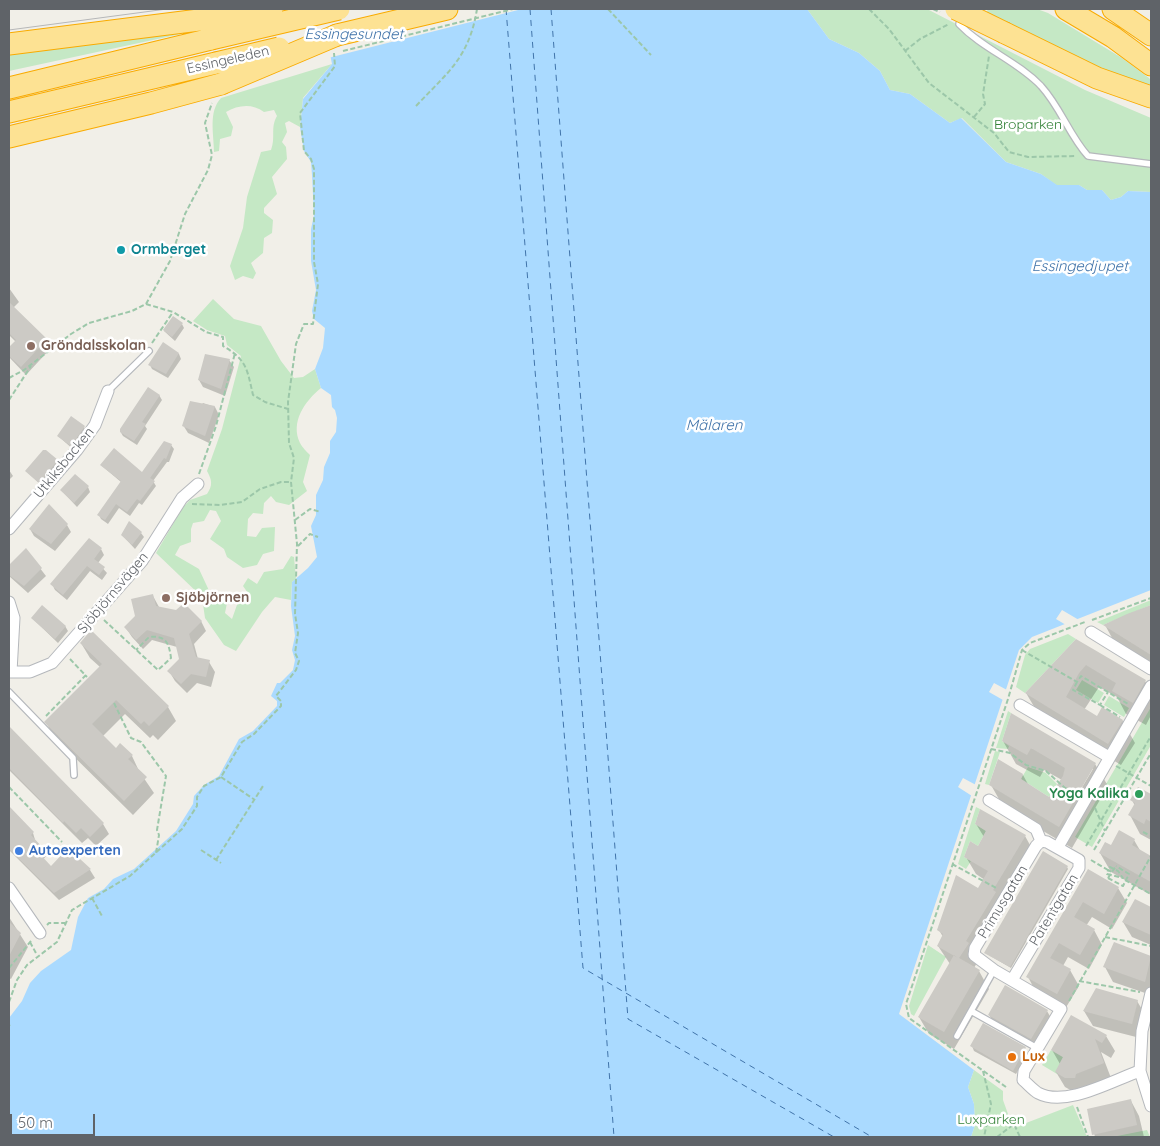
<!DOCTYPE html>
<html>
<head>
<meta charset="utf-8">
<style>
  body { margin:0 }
  #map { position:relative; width:1160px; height:1146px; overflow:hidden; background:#f1efe8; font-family:Quicksand,sans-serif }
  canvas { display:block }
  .frame { position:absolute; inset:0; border:10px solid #5f6368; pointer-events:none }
  .scale { position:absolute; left:10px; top:1114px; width:85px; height:22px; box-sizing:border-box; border:2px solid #5f6368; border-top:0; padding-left:6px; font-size:15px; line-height:18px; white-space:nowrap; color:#5f6368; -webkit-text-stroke:4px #fff; paint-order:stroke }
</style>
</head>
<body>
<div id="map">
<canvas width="1160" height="1146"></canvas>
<div class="frame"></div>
<div class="scale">50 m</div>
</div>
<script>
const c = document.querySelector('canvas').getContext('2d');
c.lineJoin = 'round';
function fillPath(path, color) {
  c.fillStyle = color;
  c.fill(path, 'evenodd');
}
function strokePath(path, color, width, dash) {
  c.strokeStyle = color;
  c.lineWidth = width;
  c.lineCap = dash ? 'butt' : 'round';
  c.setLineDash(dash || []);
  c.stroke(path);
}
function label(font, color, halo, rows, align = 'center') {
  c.font = font + ' Quicksand,sans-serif';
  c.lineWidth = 5;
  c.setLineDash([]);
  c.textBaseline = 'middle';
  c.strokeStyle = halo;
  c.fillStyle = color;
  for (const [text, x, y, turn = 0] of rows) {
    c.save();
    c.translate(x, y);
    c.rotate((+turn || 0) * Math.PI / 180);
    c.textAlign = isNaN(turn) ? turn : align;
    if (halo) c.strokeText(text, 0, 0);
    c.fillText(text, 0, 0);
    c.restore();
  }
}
fillPath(new Path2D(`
  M807 9H927L1085 90 1151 118V192L1128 191 1121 197 1111 200 1102 190H1087L1079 185H1056L1041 174 1006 162 962 118 950 123 910 94 890 90 880 71 859 53 829 39Z
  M988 9H1037L1048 13 1122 58 1149 78 1151 80V91L1134 86 986 14Z
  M190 32 9 71V51Z
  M332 64 303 98 300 127 289 121 285 123 287 132 282 142 286 147 287 159 272 177 277 194 264 208V213L273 220 272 233 264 238 263 253 251 263 256 273 253 279 243 276 235 280 230 266 243 228 247 197 261 152 271 150C276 137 270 128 277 116L274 110 264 112C252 103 238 105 226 112L233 127 231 136 220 139 219 151 214 152C214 134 208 112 221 98Z
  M213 299 234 319 261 326 281 361 294 378 303 377 315 369 321 388C305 401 290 422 300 443 302 447 307 452 310 455L303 482 307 491 289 505 276 502 271 496 264 503 263 514 253 513 248 519 247 536 256 537 262 528 275 527 274 551 263 554 257 565 243 568 227 557 224 549 210 539 221 521 216 511 210 510 204 521 193 523 191 529V542L180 546 175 555 199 569 212 597 221 592 228 598 225 613 232 619 238 602 250 596 243 586 248 578 257 584 264 572 283 569 291 556 294 557 296 579 292 582 291 600 275 597 262 612 236 651 224 645 205 618 202 597 156 553 183 507 190 500 207 494C213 485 212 480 207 471L222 429 241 356 227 345 225 336 207 330 193 321Z
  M1151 600V605L1103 625 1097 622Z
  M1068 634 1076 639 1025 693 1016 687 1025 655 1030 649Z
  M1082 680 1104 693 1098 703 1076 690Z
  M1109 696 1129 708 1124 717 1104 705Z
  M1151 707V745L1092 847 1075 837Z
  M1008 711 1011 713 1002 741 1009 746 1008 749 996 748Z
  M995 751 1000 752 989 785 985 784Z
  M1028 767 1046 773 1057 784 1049 797 1021 779Z
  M976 807 980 809 975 824 986 831 978 846 970 841 964 857 971 861 966 869 958 864Z
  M928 945 946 957 914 1016 911 1014 909 1006Z
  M1051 1050 1066 1059 1057 1074 1042 1065Z
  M974 1070 1003 1091V1100L1013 1128 1073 1105 1087 1137H971L975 1125 974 1104 968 1087Z
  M1147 1130 1150 1137H1112Z`), '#c5e8c5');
fillPath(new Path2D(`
  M321 9H807L829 39 859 53 880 71 890 90 910 94 950 123 961 118 1006 162 1041 174 1057 185H1079L1087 190H1102L1111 200 1121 197 1128 191 1151 192V590L1032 637 1019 650 899 1014 974 1070 968 1087 974 1104 975 1125 971 1137H9V1018L22 1001 30 983 41 971 71 950 78 917 88 898 104 889 113 879 134 869 176 831 193 804 194 796 204 785 219 776 239 739 253 731 277 706V701L271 696 277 683H280L293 670 295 660 292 650 295 636 291 606 292 582 308 568 317 557 311 526 316 515V495L323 480 324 467 330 453V441L336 432 337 418 335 410 332 407 331 395 321 388 315 369 323 348 325 328 314 319 312 311 316 290 311 261V229L314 215 312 175 311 162 304 151 300 127 303 99 332 64Z`), '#aadaff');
fillPath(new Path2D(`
  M318 9H522L328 58Z
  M1062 610 1079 620 1066 625 1056 619Z
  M994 683 1007 690 1003 700 989 692Z
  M963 778 976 785 972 796 958 787Z`), '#f1efe8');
fillPath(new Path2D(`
  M9 288 19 302 13 308 46 340 51 348 26 375 9 357V349L16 342 9 335Z
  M182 324 184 328 175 341 164 331Z
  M164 344 179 354 181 359 168 378 152 369 150 365Z
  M229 360 234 367 225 396 203 387 199 380Z
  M159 395 162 400 145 426 147 429 137 445 123 436 120 431Z
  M203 403 215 407 219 415 209 443 188 433 183 425Z
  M84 427 87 432 74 450 58 436Z
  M171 445 174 449 169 462H167L153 481 156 486 142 505 139 503 130 516 119 508 108 524 101 519 99 515 121 482 102 466 142 473Z
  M57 461 60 465 42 486 26 471Z
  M9 470 13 476 9 480Z
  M88 487 90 492 77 507 61 490Z
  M67 525 71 532 55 551 34 536 30 529Z
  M141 533 144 537 135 549 122 535Z
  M101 549 104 555 98 563 107 573 102 580 90 571 67 600 55 590 52 584Z
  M26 550 46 576 28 593 9 576V567Z
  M153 596 159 607 201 621 206 631 194 644 198 659 209 662 215 672 211 687 197 683 187 693 175 681 169 671 180 659 177 647 152 640 143 649 132 637 126 628Z
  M1151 606V668L1117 647 1105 625Z
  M32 618 65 626 68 631 58 643Z
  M1076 640 1145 681 1151 692V715L1146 725 1126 714 1117 697 1099 687 1084 710 1097 718 1122 720 1135 743 1121 765 1039 715 1026 693Z
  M81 643 168 707 176 721 158 740 153 735 150 738 125 714 103 736 116 749 132 756 139 771 154 793 133 815 54 737 46 722 100 667 90 658Z
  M9 728 103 824 109 834 96 846 88 838 82 843 9 770Z
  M1003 741 1095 764 1108 786 1072 848 1004 808 991 785 1023 775 1029 786 1050 798 1062 780 1044 770 1040 777 1016 764ZM1091 768 1093 769 1075 799 1077 793Z
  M1139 789 1151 796V840L1140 834 1130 815 1135 806 1132 800Z
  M9 808 33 833 36 843 46 856 43 860 51 867 68 849 90 870 95 878 59 900 9 850Z
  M976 824 1025 836 1035 854 1003 907 1005 910 976 958 978 961 974 968 979 971 989 989 954 1049 929 1034 919 1017 950 964 938 946 943 937 939 930 979 889 985 880 976 874 966 857 978 847 984 837Z
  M1134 840 1141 852 1151 858V895L1111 872 1100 853 1111 847Z
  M1067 867 1068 869 1011 968 987 954 986 953Z
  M1089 871 1118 888 1127 903 1112 929 1092 917 1086 926 1094 930 1102 945 1089 969 1068 957 1063 966 1070 970 1079 986 1065 1009 1036 992 1028 977Z
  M1136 901 1151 908V945L1132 937 1123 922Z
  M9 917 28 947 11 979 9 978Z
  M1115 944 1151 957V995L1113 982 1105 967Z
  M1137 1001 1146 1016 1140 1038 1093 1026 1084 1011Z
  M1047 1011 1051 1018 1035 1046 994 1022 989 1015Z
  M1071 1017 1106 1036 1115 1051 1111 1058 1101 1052 1111 1078 1074 1092 1065 1087 1056 1072 1060 1064 1052 1050Z
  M984 1025 1025 1048 1028 1053 1016 1074 974 1051 972 1046Z
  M1131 1101 1139 1116 1144 1137H1095L1088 1110Z`), '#0003');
strokePath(new Path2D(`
  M506 9 583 968 872 1137
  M530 9 614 1137
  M551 9 628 1019 834 1137`), '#4174aa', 1, [6, 5]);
fillPath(new Path2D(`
  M9 302 47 339 21 367 9 356V347L16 340 9 333Z
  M173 316 183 323 172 337 163 330Z
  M163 342 179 353 166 374 148 365Z
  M205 354 230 359 221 389 198 380Z
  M148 387 160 395 142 422 146 424 134 441 120 432V429Z
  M190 401 215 406 205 436 182 426Z
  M71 416 85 426 71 446 57 436Z
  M164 441 172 444 166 459 164 458 150 478 155 481 140 501 137 499 127 512 116 504 105 520 97 515 121 481 100 465 114 448 142 472Z
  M43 450H46L58 460 39 483 25 471Z
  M75 474 89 486 74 503 60 490Z
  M49 504 68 524 51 544 29 529Z
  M129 521 142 532 132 545 121 535Z
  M89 538 102 548 94 559 105 567 99 575 87 566 63 595 50 584Z
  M26 548 42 568 24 586 9 575V565Z
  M153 594 156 606 176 610 184 603 202 621 189 634 196 657 210 660 206 677 191 674 181 684 167 671 179 659 174 638 147 630 136 640 124 627 135 616 131 599Z
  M42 605 66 626 55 639 31 618Z
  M1151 605V655L1103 625 1127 614Z
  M91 630 169 706 149 726 144 721 141 724 116 700 92 724 116 748 120 743 133 755 128 759 147 777 124 801 44 722 102 664 80 643Z
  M1076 639 1146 680 1133 703 1112 691 1116 683 1086 665 1079 673 1066 697 1097 716 1102 707 1123 720 1108 744 1025 693Z
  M1011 713 1096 763 1059 827 989 785 998 759 1023 774 1021 779 1049 797 1063 776 1065 768 1031 748 1027 755 1002 741Z
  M9 726 104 823 90 837 81 828 76 833 64 821 63 823 9 768Z
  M1138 787 1151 794V822L1146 819 1144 824 1128 815 1135 803 1130 800Z
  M9 806 34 832 31 835 43 848 38 852 51 866 68 848 91 869 54 893 9 849Z
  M980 809 1026 835 993 890 996 892 966 941 969 943 959 958 980 970 944 1032 918 1017 954 955 958 958 937 946 943 934 937 930 956 875 978 888 988 871 964 857 970 841 978 846 986 831 975 824Z
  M1119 830 1135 839 1132 845 1151 856V882L1099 853 1105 842 1111 845Z
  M1043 851 1068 866 1010 967 984 953Z
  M1088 869 1119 887 1104 914 1083 902 1074 917 1095 929 1080 955 1059 943 1050 958 1071 969 1057 994 1026 977Z
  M1135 899 1151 907V935L1122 922Z
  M9 922 21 933 9 956Z
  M1114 942 1151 956 1145 982 1103 967Z
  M1005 985 1048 1010 1031 1039 988 1015Z
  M1096 988 1138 1000 1132 1024 1083 1011Z
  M1071 1015 1107 1035 1102 1043 1095 1039 1104 1063 1076 1074 1075 1078H1065L1055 1072 1063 1057 1051 1050Z
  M983 1023 1026 1047 1013 1071 970 1046Z
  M1131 1099 1137 1125 1092 1135 1087 1109Z`), '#cccac5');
const service = new Path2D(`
  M962 16 959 24C983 49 1017 61 1041 86 1061 108 1069 135 1088 156L1151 164
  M108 391 149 351
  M9 692 73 758 74 775
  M971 1011 1037 1048
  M957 1036 994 970`);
const minor = new Path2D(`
  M9 529 77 450 95 425 108 391
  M9 602 14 618 11 672
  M1091 632 1151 669
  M9 672H30L52 663 142 561 182 498 198 484
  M1020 705 1109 757
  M989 800 1036 829 1041 841
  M1058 847 1151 686
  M9 888 40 933
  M1012 980 1079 868V860L1047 842 1041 841 1036 846 975 948 974 955 994 970 1061 1009 1024 1071 1023 1080C1028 1084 1033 1090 1038 1093 1066 1108 1113 1080 1140 1071
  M1151 993 1142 1031 1140 1071 1151 1106`);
const motorway = new Path2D(`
  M1066 9 1113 37 1151 65
  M1113 9 1151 35
  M1005 33 1097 78 1151 97
  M337 35 447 9
  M9 44 207 19
  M9 88 211 39
  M9 112 216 63
  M9 137 151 103 221 84`);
strokePath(service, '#b5b8bc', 8);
strokePath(minor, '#b5b8bc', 13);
strokePath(motorway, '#f9ab00', 23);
strokePath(new Path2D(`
  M608 9 651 55
  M869 9 889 29 929 83 994 133 1009 152 1028 157 1076 156
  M905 51 920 39 949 24
  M416 106C448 72 469 58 477 9
  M974 117 985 104 983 94 989 56
  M146 304 173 312 206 332 223 337V346C247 360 247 369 253 395L265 402 288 409
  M152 343 173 312
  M9 378 24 370 71 334 89 323 132 311 146 304 170 261 185 214 208 170 212 155 205 123 212 103
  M9 400 31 366
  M199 474 216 426 235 353
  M192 504 220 505 242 502 260 489 281 482H291
  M295 520 310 509 321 512
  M298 546 310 534 318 537
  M104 620 158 670 171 658C169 643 166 635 149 637L136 650
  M1092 620 1151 598
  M1022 650 1077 682 1081 676 1128 704
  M70 659 87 677
  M1077 682 1073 690 1100 705 1108 692
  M114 703 131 738 141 742 166 776 157 830 159 835 156 853
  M1100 705 1120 717
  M46 716 86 675
  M991 749 1010 753 1026 765 1046 771 1065 788 1076 793
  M1116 766 1151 786
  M221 777 255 800
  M9 787 62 842
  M1095 808 1105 831
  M1143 832 1151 836
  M1086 846 1151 736
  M201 850 221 863
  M1094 850 1151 753
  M216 860 263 786
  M1091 860 1108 870 1110 867 1118 871 1123 878 1107 874 1108 870 1112 872
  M952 864 998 889
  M1108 878 1123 886 1129 874 1116 866
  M1125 880 1151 894
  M92 898 102 916
  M47 925 49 923H65
  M1105 937 1151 946
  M30 942 37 955
  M9 968 31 941
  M1079 981 1140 992
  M1069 1001 1151 856
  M9 1002 17 980 27 965 57 942 72 910 130 876 182 829 197 806V797L204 786 221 777 242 742 254 734 281 706V701L276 696 296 670 299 661 295 653 298 633 295 614 297 544 291 482 294 458 289 443 288 402 296 344 304 324H313L318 284 314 262V169L311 159 304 151 300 113 335 66 334 53
  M9 1025 10 1026
  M983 1071 991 1104 984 1137
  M1006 1087 909 1018 906 1004 1008 699 1022 650 1030 643 1085 622
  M1077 1107 1088 1137
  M997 1137 1014 1124 1020 1137`), '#9cc7a9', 2, [5, 2.5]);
strokePath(service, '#fff', 5.5);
strokePath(minor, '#fff', 11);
strokePath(motorway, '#fde293', 21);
strokePath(new Path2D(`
  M9 30 167 9`), '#b6b7b8', 1);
const motorwayBridge = new Path2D(`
  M956 9 1005 33
  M207 19 272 14
  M211 39 339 9
  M216 63 279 48
  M221 84 337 35`);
strokePath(motorwayBridge, '#f9ab00', 23, []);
strokePath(new Path2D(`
  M933 9 940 12
  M343 51 513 9
  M1108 878 1116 866`), '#9cc7a9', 2, [5, 2.5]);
strokePath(motorwayBridge, '#fde293', 21);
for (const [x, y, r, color] of [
  [121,250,5,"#0f9aa8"],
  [31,346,5,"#8d6e63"],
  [166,598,5,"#8d6e63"],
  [1139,794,5,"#2e9e5b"],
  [19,851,5,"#3f7fe0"],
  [1012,1057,5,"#e8710a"]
]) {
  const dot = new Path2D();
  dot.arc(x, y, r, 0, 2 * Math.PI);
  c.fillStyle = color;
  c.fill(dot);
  strokePath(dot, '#fff', 2);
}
label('14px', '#5f6368', '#fff', [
  ["Essingeleden",228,60,-13],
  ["Utkiksbacken",64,463,-51],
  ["Sjöbjörnsvägen",113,593,-50],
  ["Primusgatan",1003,902,-59],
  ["Patentgatan",1054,910,-59]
]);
label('14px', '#348238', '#fff', [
  ["Broparken",1028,125],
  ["Luxparken",991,1120]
]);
label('bold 14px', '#0d838f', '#fff', [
  ["Ormberget",131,250]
], 'left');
label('bold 14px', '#785e54', '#fff', [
  ["Gröndalsskolan",41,346],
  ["Sjöbjörnen",176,598]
], 'left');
label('bold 14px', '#27864d', '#fff', [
  ["Yoga Kalika",1129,794]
], 'right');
label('bold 14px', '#366cbe', '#fff', [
  ["Autoexperten",29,851]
], 'left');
label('bold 14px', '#c56008', '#fff', [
  ["Lux",1022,1057]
], 'left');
label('italic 15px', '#4174aa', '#fff', [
  ["Essingesundet",354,34],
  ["Essingedjupet",1080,266],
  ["Mälaren",714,425]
]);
</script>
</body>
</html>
